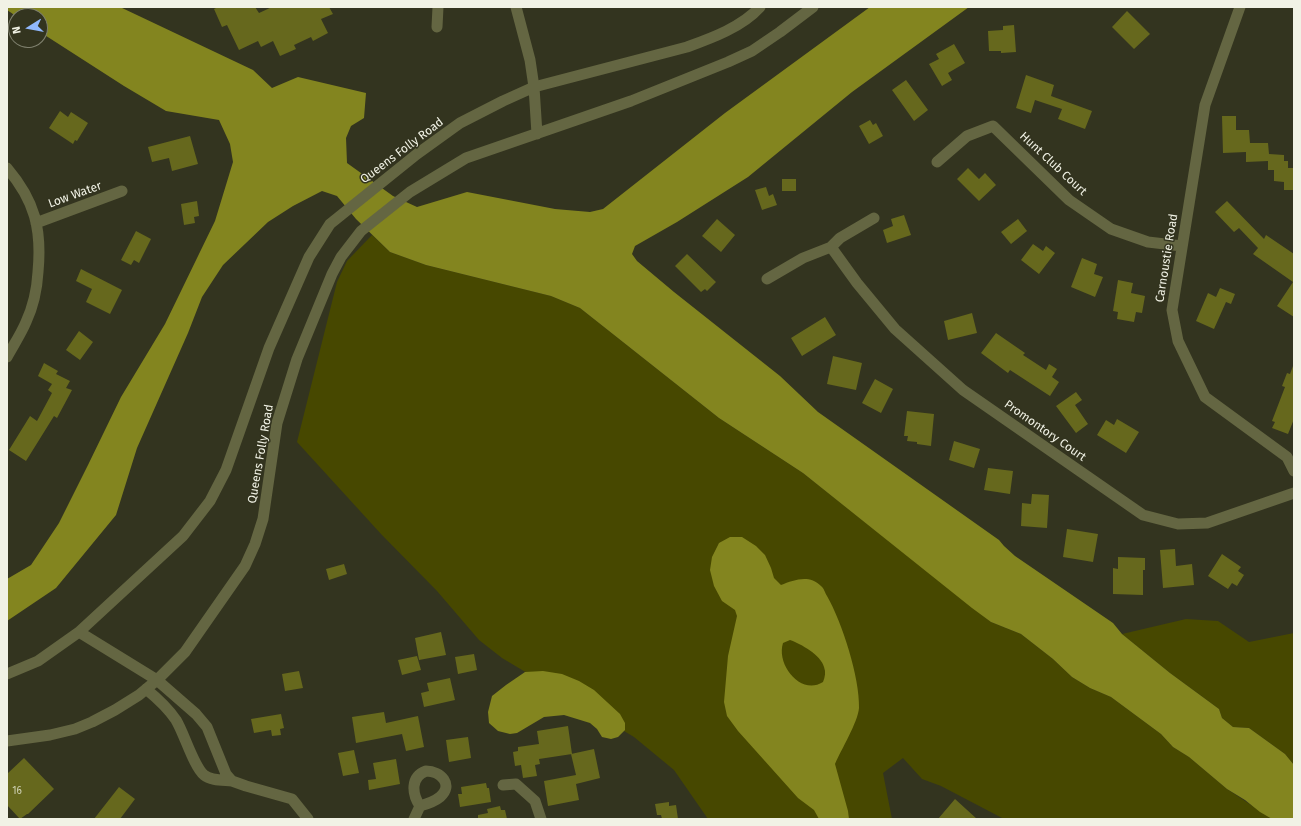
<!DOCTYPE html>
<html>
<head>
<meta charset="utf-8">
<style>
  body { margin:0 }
  #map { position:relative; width:1301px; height:826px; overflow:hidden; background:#33341f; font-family:"Fira Sans",sans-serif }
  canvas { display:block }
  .frame { position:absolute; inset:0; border:8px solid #f1f2e5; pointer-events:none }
  .north { position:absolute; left:8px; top:8px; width:40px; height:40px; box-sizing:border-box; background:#33341f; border:1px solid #7f806e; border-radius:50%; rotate:259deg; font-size:11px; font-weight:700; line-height:16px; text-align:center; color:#f1f2e5 }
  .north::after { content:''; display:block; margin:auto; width:14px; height:18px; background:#90b8fd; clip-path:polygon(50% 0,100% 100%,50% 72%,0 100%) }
</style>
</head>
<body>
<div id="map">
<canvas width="1301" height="826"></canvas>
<div class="frame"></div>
<div class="north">N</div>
</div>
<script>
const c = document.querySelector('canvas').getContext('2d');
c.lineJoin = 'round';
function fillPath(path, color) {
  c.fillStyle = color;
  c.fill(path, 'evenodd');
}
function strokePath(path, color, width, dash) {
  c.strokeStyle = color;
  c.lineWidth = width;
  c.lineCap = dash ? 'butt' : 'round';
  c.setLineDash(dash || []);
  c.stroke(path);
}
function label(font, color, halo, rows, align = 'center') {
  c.font = font + ' "Fira Sans",sans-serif';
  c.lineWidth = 3;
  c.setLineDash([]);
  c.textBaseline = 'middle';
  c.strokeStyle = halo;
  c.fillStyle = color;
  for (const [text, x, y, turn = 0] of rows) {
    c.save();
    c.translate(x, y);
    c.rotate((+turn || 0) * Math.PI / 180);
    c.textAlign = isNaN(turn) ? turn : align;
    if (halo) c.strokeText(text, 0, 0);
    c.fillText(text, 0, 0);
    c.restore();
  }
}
fillPath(new Path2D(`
  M372 235 390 252 426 265 551 296 580 308 719 418 803 473 991 622 1021 634 1053 659 1072 677 1090 688 1111 697 1161 734 1173 747 1189 757 1227 789 1272 819H1004L941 786 922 779 903 758 883 773 892 819H708L674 770 634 737 502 658 479 640 437 591 381 534 297 442 337 282 347 261Z
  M1186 619 1218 621 1249 642 1294 633V765L1285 754 1249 728 1233 727 1222 718 1219 709 1170 673 1122 634Z`), '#474800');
fillPath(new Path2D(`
  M7 7H120L253 70 272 88 298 77 366 93 364 118 351 126 346 138 347 163 393 196 417 207 467 192 555 209 590 212 603 209 725 113 870 7H969L852 92 748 177 677 222 635 246 632 254 637 261 674 292 780 376 818 412 999 540 1004 546 1015 556 1113 623 1122 634 1170 673 1219 709 1222 718 1233 727 1249 728 1285 754 1294 765V819H1272L1260 812 1245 800 1227 789 1189 757 1173 747 1161 734 1111 697 1090 688 1072 677 1053 659 1021 634 991 622 972 608 803 473 719 418 580 308 551 296 426 265 390 252 356 219 337 196 322 191 293 206 268 222 223 265 202 297 188 333 137 448 116 515 56 588 7 621V579L31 565 59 523 88 465 121 397 165 324 215 221 233 162 230 144 219 120 166 111 124 86 40 32V16H16L7 10Z
  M730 537H742L756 546 765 555 771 568 774 578 781 585C794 580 809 574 821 586 824 588 825 593 827 596 842 622 860 678 859 708 858 722 841 750 835 764L848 811 849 819H819L814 810 798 798 738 731 727 716 724 702 728 656 737 616 735 610 722 601 714 586 710 570 712 557 719 543ZM790 640C801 644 821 655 824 667 826 672 825 677 823 682 801 696 776 665 783 643Z
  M543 671 562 674 579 681 594 690 620 714 625 723V730L618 737 611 739 602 737 597 729 590 723 564 715 544 717 517 733 510 734 498 731 489 723 488 712 492 696 506 685 525 672Z`), '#83851f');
fillPath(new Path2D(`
  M218 7H255L259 13 272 7H329L333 14 321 19 328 33 313 41 311 37 294 45 296 49 280 56 273 41 261 47 258 41 239 50 227 25 222 27 214 9Z
  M1127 11 1150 34 1134 49 1112 27Z
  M1014 25 1016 52 1001 53V51H989L988 31 1003 30V26Z
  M954 44 965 63 948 73 952 80 942 86 929 64 939 59 936 54Z
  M1026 75 1054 85 1051 96 1092 111 1085 129 1058 119 1062 109 1035 100 1031 113 1016 108Z
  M906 80 928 110 914 121 892 90Z
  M60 111 68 117 71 112 88 123 77 141 75 140 73 144 49 128Z
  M1222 116H1236V130H1249L1250 143H1268L1269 154 1284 155V161H1288V168H1294V190H1284V182L1274 181V170H1268V161L1246 162V152L1223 153Z
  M870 120 873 125 876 123 883 136 869 144 859 126Z
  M190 136 198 164 172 171 169 158 152 162 148 147Z
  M968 168 979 179 985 173 996 185 979 201 957 179Z
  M782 179H796V191H782Z
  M766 187 769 196 773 194 777 205 762 210 755 190Z
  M197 201 199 216 194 217 195 223 184 225 181 204Z
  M1227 201 1264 239 1266 235 1294 254V317L1277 306 1293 282 1253 254 1258 248 1239 228 1234 232 1215 212Z
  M904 215 911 235 887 243 883 230 893 226 891 219Z
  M717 219 735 235 721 252 702 236Z
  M1018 219 1027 231 1011 244 1001 232Z
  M136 231 151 239 139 263 134 260 131 265 121 260Z
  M1033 244 1043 251 1046 246 1055 253 1039 274 1021 260Z
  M687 254 716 282 707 291 705 289 701 292 675 266Z
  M1082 258 1097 264 1094 274 1103 277 1095 297 1071 287Z
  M81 269 122 290 110 314 86 302 92 289 76 281Z
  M1118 280 1133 283 1131 293 1145 296 1142 313 1136 312 1134 322 1117 319 1118 312 1113 311Z
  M1220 288 1235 294 1231 304 1226 302 1214 329 1196 321 1208 293 1216 297Z
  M972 313 977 333 948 340 944 321Z
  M825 317 836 335 802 356 791 338Z
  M79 331 93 342 80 360 66 350Z
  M996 333 1025 353 1023 355 1046 370 1049 364 1057 369 1052 377 1059 382 1050 396 1010 370 1008 373 981 353Z
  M833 356 862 363 856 390 827 384Z
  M44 363 58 371 56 374 70 381 66 388 72 390 57 418 54 416 26 461 9 450 30 416 37 421 52 393 48 390 52 384 38 376Z
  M1293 366 1294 419 1288 434 1272 428 1275 422 1272 421 1285 387 1282 386 1287 373 1290 374Z
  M875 379 893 389 881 413 862 403Z
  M1076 392 1082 400 1075 405 1088 424 1076 433 1056 406Z
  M907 411 934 414 931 446 917 444V442L907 441 908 436H904Z
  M1117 419 1139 432 1126 453 1097 435 1106 420 1114 425Z
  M954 441 980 449 974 468 949 460Z
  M988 468 1013 471 1010 494 984 490Z
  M1032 494 1049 495 1047 528 1021 526 1022 503 1031 504Z
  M1067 529 1098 534 1093 562 1063 557Z
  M1175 549 1176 566 1192 564 1194 585 1163 588 1160 550Z
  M1222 554 1241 567 1238 571 1244 575 1237 586 1232 583 1228 589 1208 576Z
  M1118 557 1145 558V570H1143V595L1113 594V568L1118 569Z
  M344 564 347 574 329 580 326 569Z
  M441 632 446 655 419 660 415 638Z
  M474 654 477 670 458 674 455 657Z
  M417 656 421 670 402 675 398 660Z
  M299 671 303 688 285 691 282 674Z
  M450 678 455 700 424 707 421 693 429 691 427 683Z
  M384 712 386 723 418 716 424 747 406 751 402 734 356 743 352 717Z
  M281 714 284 728 280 729 281 735 272 736 271 730 254 733 251 719Z
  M568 726 572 754 539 759 540 764 535 765 537 776 523 778 521 765 515 766 513 752 518 751V747L539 744 537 731Z
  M468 737 471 758 449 762 446 740Z
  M594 749 600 778 576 784 579 800 548 806 544 781 576 775 571 754Z
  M354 750 359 773 343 776 338 753Z
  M24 758 54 789 28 814H27L20 819 7 805V774Z
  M396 759 400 784 369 790 368 780 376 779 373 763Z
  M486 783 487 788H489L491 802 460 807 458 794H462L461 787Z
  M119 787 135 799 120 819H94Z
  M955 799 977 819H938Z
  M669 802V806L676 805 678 819H662L661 815H657L655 804Z
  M500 806 501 810H505L507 819H478V815L488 813 487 809Z`), '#66681d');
strokePath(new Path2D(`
  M516 7 530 60 534 87 537 134
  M1240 7 1205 105 1172 310 1178 341 1205 397 1287 457 1294 471
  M437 27 438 7
  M937 162 967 136 993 126 1069 200 1111 229 1148 242 1182 246
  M7 168C35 201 42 229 38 272 37 289 33 307 26 322 21 334 13 346 7 357
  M36 223 122 191
  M831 247 857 283 895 329 963 390 1143 515 1178 524 1207 523 1294 493
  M767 279 803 258 831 247 840 238 874 218
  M79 632 157 680 196 714 207 727 226 774 232 781 246 786 292 799 308 819
  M7 674 38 661 79 632 183 536 210 501 226 470 269 348 309 257 330 224 417 154 460 123 503 101 534 87 687 47C712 38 742 27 760 7
  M146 689C157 698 168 708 176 720 184 733 194 767 204 775 211 781 224 780 232 781
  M7 741 50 735 75 729 92 722 115 710 139 695 157 680 185 652 245 566 255 544 263 519 277 423 297 359 332 274 341 257 361 231 410 192 466 158 631 101 728 62 752 51 780 32 813 7
  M426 771C441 771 454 785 440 797 434 802 427 804 420 806 412 794 410 777 426 771Z
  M503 785 516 784 535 801 541 819
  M414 819 420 806`), '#646642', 11);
label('10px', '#ced0b3', null, [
  ["16",17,791]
]);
label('12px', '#f1f2e5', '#33341f', [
  ["Queens Folly Road",402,151,-37],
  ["Hunt Club Court",1053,164,43],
  ["Low Water",75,195,-20],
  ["Carnoustie Road",1167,258,-81],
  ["Promontory Court",1045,431,35],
  ["Queens Folly Road",261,454,-80]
]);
</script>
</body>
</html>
